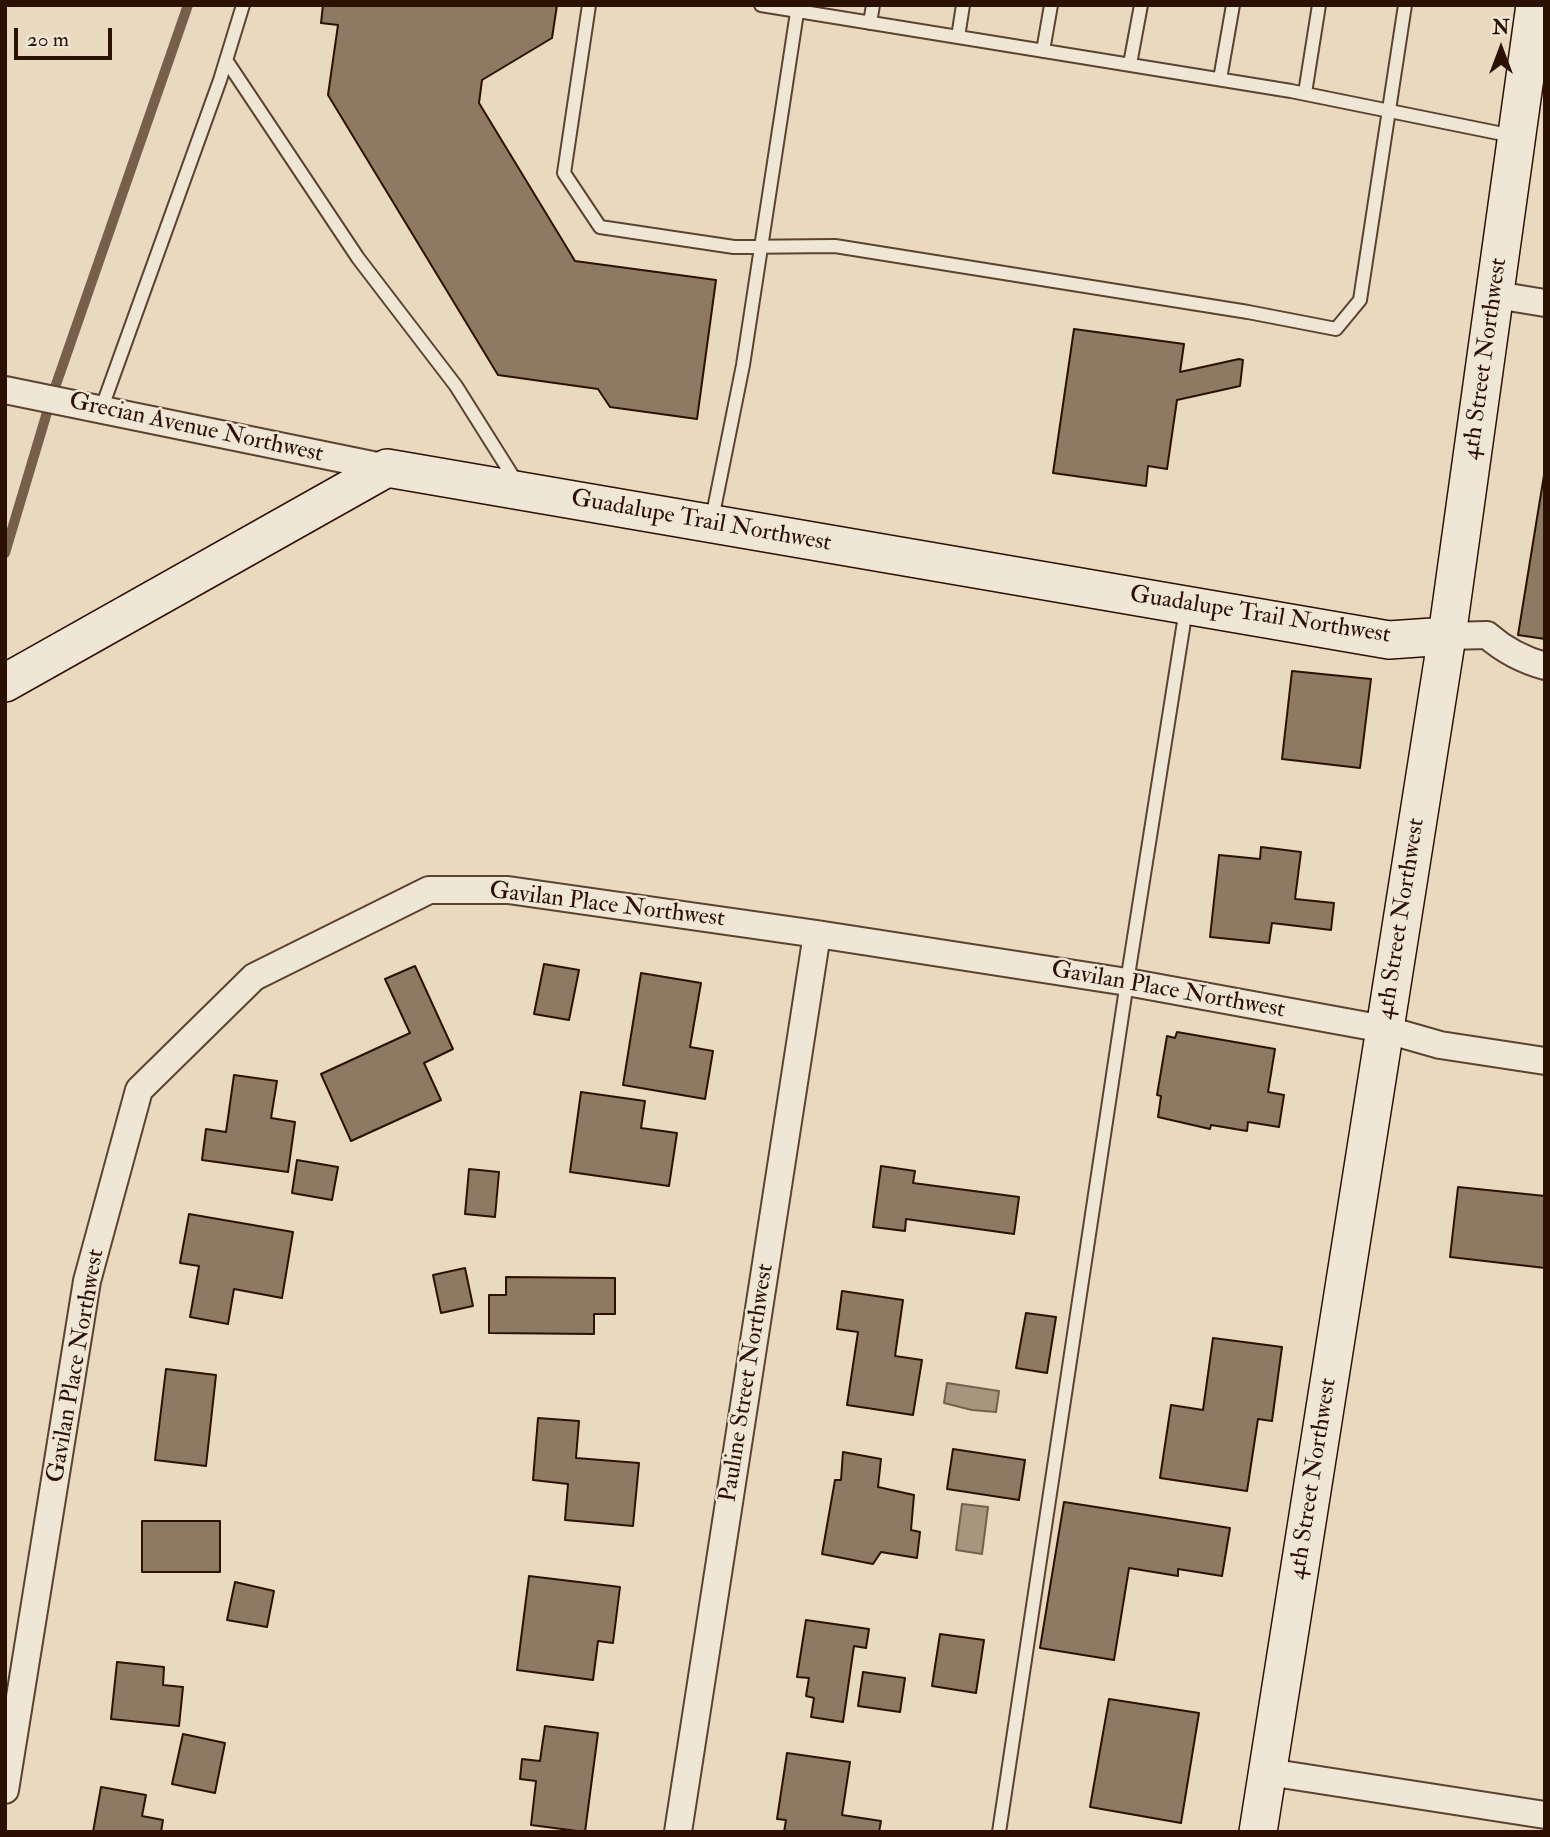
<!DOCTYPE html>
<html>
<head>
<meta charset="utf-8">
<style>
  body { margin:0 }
  #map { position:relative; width:1550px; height:1837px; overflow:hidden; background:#e8d9bf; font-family:"IM FELL Double Pica",serif }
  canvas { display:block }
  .frame { position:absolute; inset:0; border:7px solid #2c1100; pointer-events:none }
  .north { position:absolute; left:1466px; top:14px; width:70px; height:70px; -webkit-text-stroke:5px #f0e6d5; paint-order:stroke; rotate:0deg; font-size:19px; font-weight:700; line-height:28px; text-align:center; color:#2c1100 }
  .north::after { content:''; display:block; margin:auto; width:24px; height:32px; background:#2c1100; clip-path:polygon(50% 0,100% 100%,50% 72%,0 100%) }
  .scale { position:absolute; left:14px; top:28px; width:98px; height:32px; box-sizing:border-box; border:4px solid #2c1100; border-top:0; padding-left:9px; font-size:21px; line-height:24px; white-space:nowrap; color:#2c1100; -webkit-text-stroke:5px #f0e6d5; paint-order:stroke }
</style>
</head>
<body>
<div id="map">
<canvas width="1550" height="1837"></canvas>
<div class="frame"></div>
<div class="north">N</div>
<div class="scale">20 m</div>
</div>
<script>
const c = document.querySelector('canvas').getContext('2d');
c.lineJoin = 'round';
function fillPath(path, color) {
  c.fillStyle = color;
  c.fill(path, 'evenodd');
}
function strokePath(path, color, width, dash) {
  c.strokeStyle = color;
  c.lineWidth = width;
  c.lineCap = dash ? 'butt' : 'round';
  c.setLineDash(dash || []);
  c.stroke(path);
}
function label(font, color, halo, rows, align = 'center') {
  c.font = font + ' "IM FELL Double Pica",serif';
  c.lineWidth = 5;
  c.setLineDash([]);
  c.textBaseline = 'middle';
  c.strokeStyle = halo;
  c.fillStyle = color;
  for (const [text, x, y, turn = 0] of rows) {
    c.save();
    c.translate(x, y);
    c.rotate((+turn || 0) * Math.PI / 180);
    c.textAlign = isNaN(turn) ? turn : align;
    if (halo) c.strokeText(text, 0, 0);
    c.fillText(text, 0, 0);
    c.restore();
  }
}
const water = new Path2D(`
  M947 1383 999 1391 996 1412 972 1410 944 1403Z
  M962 1504 988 1507 982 1554 956 1550Z`);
fillPath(water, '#a8957e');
strokePath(water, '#76604c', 2);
strokePath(new Path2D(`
  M5 553 51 399 188 5`), '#76604c', 10);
const building = new Path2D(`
  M323 5H557L552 38 482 80 479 103 575 261 716 280 697 419 610 407 598 389 498 375 328 95 338 25 321 23Z
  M1074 329 1184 344 1180 372 1239 359 1243 360 1240 386 1177 400 1167 469 1148 466 1146 486 1053 473Z
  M1545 469V639L1518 635Z
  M1292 671 1371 679 1360 768 1282 759Z
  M1261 847 1301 852 1295 899 1334 903 1331 930 1272 923 1269 943 1210 937 1219 855 1260 859Z
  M544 964 579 970 569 1020 534 1014Z
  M415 966 453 1049 424 1063 441 1100 351 1141 321 1074 410 1033 385 979Z
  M641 973 701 983 690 1047 713 1051 705 1099 623 1085Z
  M1177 1032 1275 1049 1268 1092 1284 1095 1279 1127 1248 1122 1247 1131 1211 1125 1210 1129 1158 1117 1161 1096 1157 1095 1167 1036 1175 1038Z
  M234 1075 277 1081 271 1118 295 1122 288 1172 202 1160 206 1129 226 1132Z
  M581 1092 645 1101 641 1128 677 1133 669 1186 570 1172Z
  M297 1160 338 1167 332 1200 292 1193Z
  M881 1166 915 1171 913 1183 1019 1197 1014 1234 906 1219 905 1231 873 1227Z
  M469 1169 499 1172 495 1217 465 1214Z
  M1458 1187 1545 1196V1268L1450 1257Z
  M189 1214 293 1232 282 1298 234 1289 228 1324 190 1317 199 1266 180 1263Z
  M465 1268 473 1306 441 1313 433 1275Z
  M506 1277 615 1278V1314H594V1334L489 1333V1295H506Z
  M842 1291 903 1300 895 1356 922 1360 913 1415 847 1405 858 1332 837 1329Z
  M1026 1313 1056 1317 1047 1373 1016 1368Z
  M1213 1338 1282 1347 1272 1421 1258 1419 1247 1491 1160 1478 1171 1405 1203 1410Z
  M166 1369 216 1375 206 1466 155 1460Z
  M538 1418 579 1421 576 1458 639 1463 633 1526 565 1520 568 1484 533 1480Z
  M953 1449 1025 1460 1019 1500 947 1489Z
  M843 1452 881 1459 878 1487 914 1495 911 1530 920 1532 917 1558 881 1552 873 1564 822 1554 835 1480H841Z
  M1064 1502 1230 1528 1222 1576 1178 1569V1576L1129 1568 1114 1660 1040 1648Z
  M142 1521H220V1572H142Z
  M529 1576 620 1587 613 1643 598 1641 593 1680 517 1670Z
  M235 1582 274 1591 267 1627 227 1620Z
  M806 1620 869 1629 866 1648 854 1646 843 1722 811 1717 814 1698 806 1696 809 1678 797 1677Z
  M940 1634 984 1640 976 1693 932 1686Z
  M117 1662 164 1667 163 1685 183 1687 179 1726 111 1719Z
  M863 1672 905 1678 900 1712 858 1706Z
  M1109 1699 1199 1713 1181 1823 1090 1807Z
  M545 1726 598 1733 585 1832 531 1825 536 1781 520 1779 522 1759 540 1761Z
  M183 1734 225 1743 215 1793 172 1784Z
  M787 1753 850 1762 842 1815 881 1821 879 1832H784L786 1820 777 1819Z
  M101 1787 146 1795 142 1816 163 1820 161 1832H93Z`);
fillPath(building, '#8e7963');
strokePath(building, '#2c1100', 2);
const lane = new Path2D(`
  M589 5 564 173 600 227 734 247 835 246 1248 312 1336 329 1360 300 1405 5
  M761 5 1291 91 1513 136
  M870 23 873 5
  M958 37 963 5
  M1043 51 1051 5
  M226 60 358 258 456 386 517 483
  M1130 64 1141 5
  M1220 79 1233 5
  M1305 93 1319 5
  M101 410 220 80 243 5
  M712 519 743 365 798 6
  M999 1832 1127 982 1186 609`);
const street = new Path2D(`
  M1496 295 1545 303
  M5 390 387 468
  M1447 636 1487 635C1504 650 1523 660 1545 666
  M1268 1772 1545 1815
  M5 1790 87 1281 139 1090 254 977 429 890H508L817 934 1127 982 1384 1029 1440 1045 1545 1061
  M678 1832 817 934`);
const secondary = new Path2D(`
  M5 683 387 468 1389 640 1447 636
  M1258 1832 1447 636 1535 5`);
strokePath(lane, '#5b4330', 16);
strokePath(street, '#5b4330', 30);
strokePath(secondary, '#2c1100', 40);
strokePath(lane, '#f0e6d5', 12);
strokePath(street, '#f0e6d5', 26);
strokePath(secondary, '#f0e6d5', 37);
label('24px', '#2c1100', '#f0e6d5', [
  ["4th Street Northwest",1486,359,-82],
  ["Grecian Avenue Northwest",196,429,12],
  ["Guadalupe Trail Northwest",701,522,10],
  ["Guadalupe Trail Northwest",1260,616,9],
  ["Gavilan Place Northwest",607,906,7],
  ["4th Street Northwest",1402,919,-81],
  ["Gavilan Place Northwest",1168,991,10],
  ["Gavilan Place Northwest",77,1366,-80],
  ["Pauline Street Northwest",748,1383,-81],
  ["4th Street Northwest",1314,1479,-81]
]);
</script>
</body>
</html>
